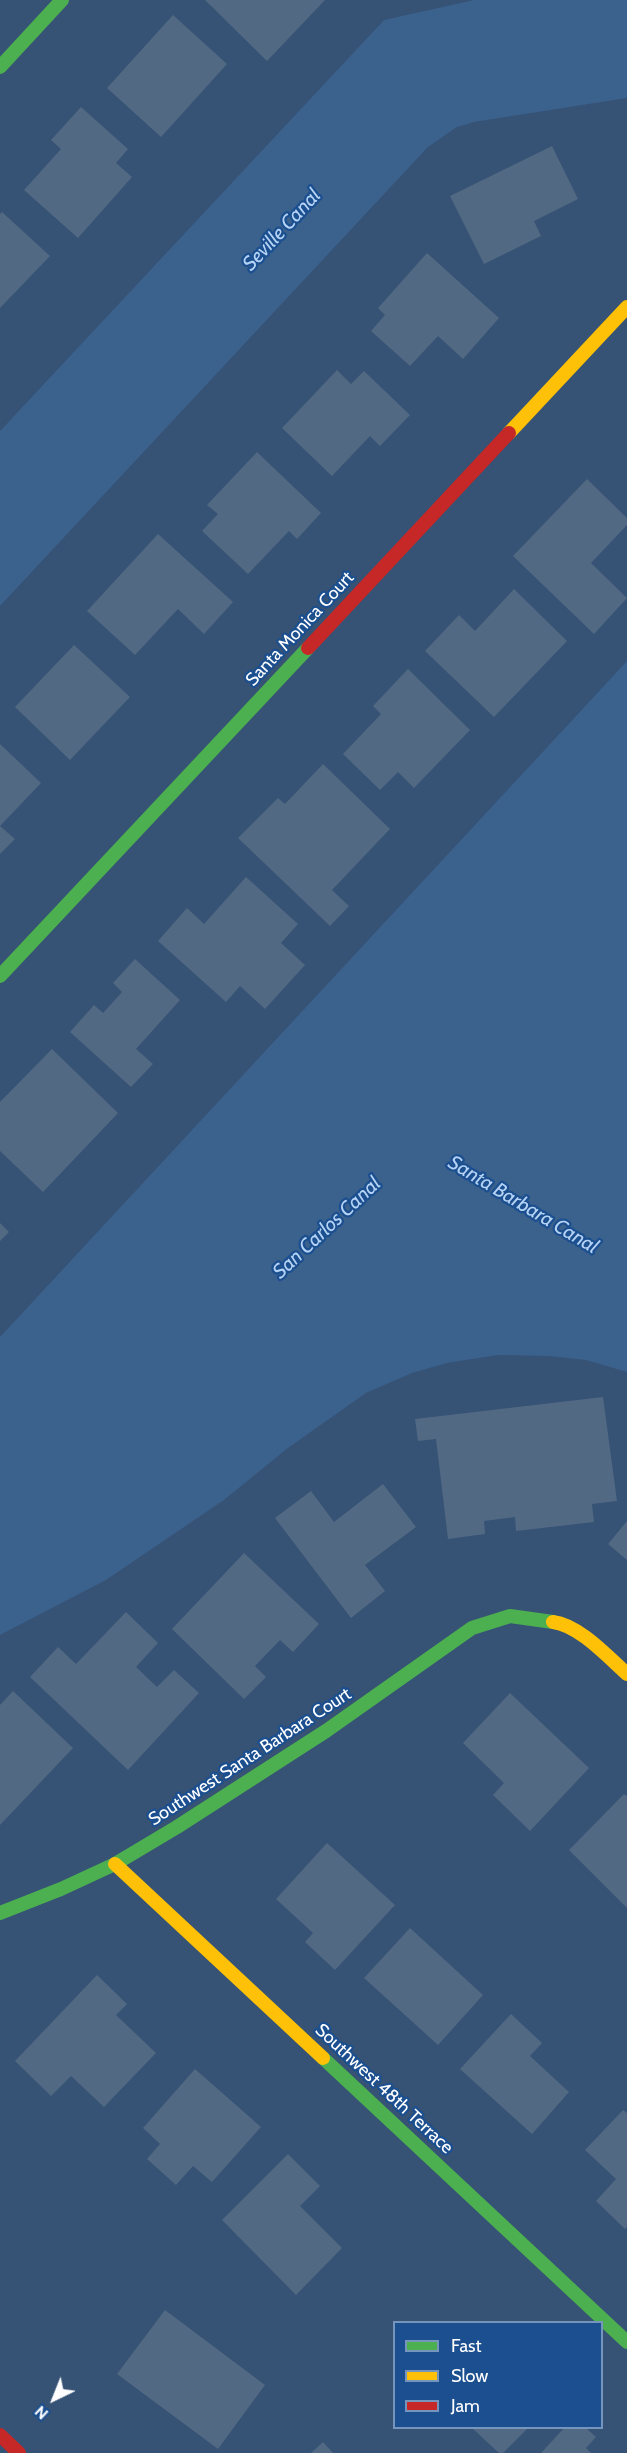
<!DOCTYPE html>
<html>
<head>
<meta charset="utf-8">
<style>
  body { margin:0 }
  #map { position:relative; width:627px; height:2453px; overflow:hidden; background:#365274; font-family:Cabin,sans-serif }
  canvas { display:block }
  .legend { position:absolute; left:393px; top:2321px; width:210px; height:108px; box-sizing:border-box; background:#1b4f8f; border:2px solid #7695bc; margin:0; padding:8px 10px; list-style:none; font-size:18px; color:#fff }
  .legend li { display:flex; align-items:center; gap:12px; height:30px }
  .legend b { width:30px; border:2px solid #7695bc }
  .north { position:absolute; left:24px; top:2369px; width:60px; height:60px; -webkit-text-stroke:4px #1b4f8f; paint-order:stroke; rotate:223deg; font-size:16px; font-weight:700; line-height:24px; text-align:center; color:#fff }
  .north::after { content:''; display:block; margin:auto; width:21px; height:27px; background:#fff; clip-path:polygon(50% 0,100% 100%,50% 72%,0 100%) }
</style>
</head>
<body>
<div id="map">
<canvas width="627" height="2453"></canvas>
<ul class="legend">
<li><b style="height:8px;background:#4caf50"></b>Fast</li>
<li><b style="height:8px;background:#ffc107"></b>Slow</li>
<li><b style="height:8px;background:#c62828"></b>Jam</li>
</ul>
<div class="north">N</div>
</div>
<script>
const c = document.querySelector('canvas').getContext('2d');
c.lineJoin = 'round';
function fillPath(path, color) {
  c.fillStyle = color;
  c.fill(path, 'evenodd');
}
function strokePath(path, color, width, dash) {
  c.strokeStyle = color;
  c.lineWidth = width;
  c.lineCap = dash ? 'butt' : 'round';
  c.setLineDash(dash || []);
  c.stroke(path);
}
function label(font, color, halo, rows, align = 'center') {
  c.font = font + ' Cabin,sans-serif';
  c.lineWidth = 4.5;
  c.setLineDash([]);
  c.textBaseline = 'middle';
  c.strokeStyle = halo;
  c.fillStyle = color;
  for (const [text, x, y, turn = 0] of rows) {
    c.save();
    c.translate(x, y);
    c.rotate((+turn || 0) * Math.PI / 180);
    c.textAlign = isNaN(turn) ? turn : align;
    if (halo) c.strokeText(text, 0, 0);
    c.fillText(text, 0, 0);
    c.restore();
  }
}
fillPath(new Path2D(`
  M474 0H627V98L474 122 457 127 428 147 0 606V431L384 20Z
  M627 661V1372L586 1360 549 1356 498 1355 447 1363 412 1373 366 1393 288 1448 224 1500 106 1580 0 1635V1337Z`), '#3b618d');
fillPath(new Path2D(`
  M205 0H325L267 61Z
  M173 15 227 64 161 137 107 88Z
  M81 107 128 149 116 163 132 177 78 238 24 190 61 149 51 140Z
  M552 146 578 199 534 221 541 236 484 264 450 196Z
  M2 212 50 256 0 308V214Z
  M427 253 499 318 463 359 438 336 410 366 371 331 385 315 378 308Z
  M337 370 351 384 364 371 410 415 380 446 370 436 332 476 282 428Z
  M257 452 321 513 297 539 289 531 248 574 202 531 218 514 207 505Z
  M587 479 627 518V525L591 563 627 598 594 634 513 556Z
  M158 534 233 602 204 634 178 609 135 655 87 611Z
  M514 589 567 641 494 717 425 651 459 615 475 631Z
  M74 645 130 697 70 760 15 707Z
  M408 669 470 730 414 788 398 772 380 790 343 754 381 714 373 706Z
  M0 744 41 783 0 826 15 839 0 854Z
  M323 764 390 829 332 890 349 906 330 926 238 838 278 798 285 804Z
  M246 877 298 924 281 943 305 965 265 1009 240 986 226 1002 158 941 187 908 204 924Z
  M135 959 180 1000 136 1049 153 1064 131 1087 70 1032 94 1005 103 1013 122 992 113 983Z
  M52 1049 118 1113 43 1192 0 1151V1102Z
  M0 1223 9 1232 0 1241Z
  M603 1397 617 1501 592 1504 594 1522 516 1531 515 1517 484 1521 485 1534 448 1539 436 1439 418 1441 415 1419Z
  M383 1484 416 1527 365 1565 385 1591 351 1618 275 1518 311 1491 334 1522Z
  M627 1521V1560L608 1544Z
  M244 1553 319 1624 293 1652 280 1640 255 1666 266 1677 244 1699 172 1629Z
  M126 1612 158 1643 136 1667 157 1687 174 1670 199 1693 128 1770 30 1677 58 1647 76 1664Z
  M13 1691 73 1748 0 1825V1705Z
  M510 1693 589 1768 530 1831 493 1795 504 1783 463 1743Z
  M624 1794 627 1796V1908L569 1850Z
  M327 1843 395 1905 335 1970 305 1942 313 1933 276 1899Z
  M410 1928 483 1995 438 2045 364 1978Z
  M97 1975 127 2004 116 2015 156 2053 104 2107 71 2076 51 2096 15 2061Z
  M511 2014 542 2043 530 2056 569 2092 532 2134 460 2069Z
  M195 2069 261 2127 212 2182 193 2166 176 2185 147 2159 160 2144 143 2128Z
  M623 2110 627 2113V2227L625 2229 596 2201 616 2179 585 2150Z
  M288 2154 320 2186 300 2206 342 2248 296 2295 222 2220Z
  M165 2310 265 2385 218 2449 117 2374Z
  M472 2428H528L503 2453H499Z
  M564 2428H586L596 2437 586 2448 591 2453H541Z
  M323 2442 333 2453H311Z`), '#526984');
strokePath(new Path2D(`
  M0 67 62 0
  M0 976 308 648
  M0 1913 61 1889 115 1864 177 1827 326 1731 472 1628 510 1616 553 1622
  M323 2058 627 2342`), '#4caf50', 14);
strokePath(new Path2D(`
  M509 433 627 307
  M553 1622C579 1625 608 1657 627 1674
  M115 1864 323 2058`), '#ffc107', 14);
strokePath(new Path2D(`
  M308 648 509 433
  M0 2435 19 2453`), '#c62828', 14);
label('18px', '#fff', '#1b4f8f', [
  ["Santa Monica Court",300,629,-47],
  ["Southwest Santa Barbara Court",250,1757,-33],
  ["Southwest 48th Terrace",384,2089,43]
]);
label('italic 20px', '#b5d3f5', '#1b4f8f', [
  ["Seville Canal",282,230,-47],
  ["Santa Barbara Canal",523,1205,31],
  ["San Carlos Canal",327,1228,-43]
]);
</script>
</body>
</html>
